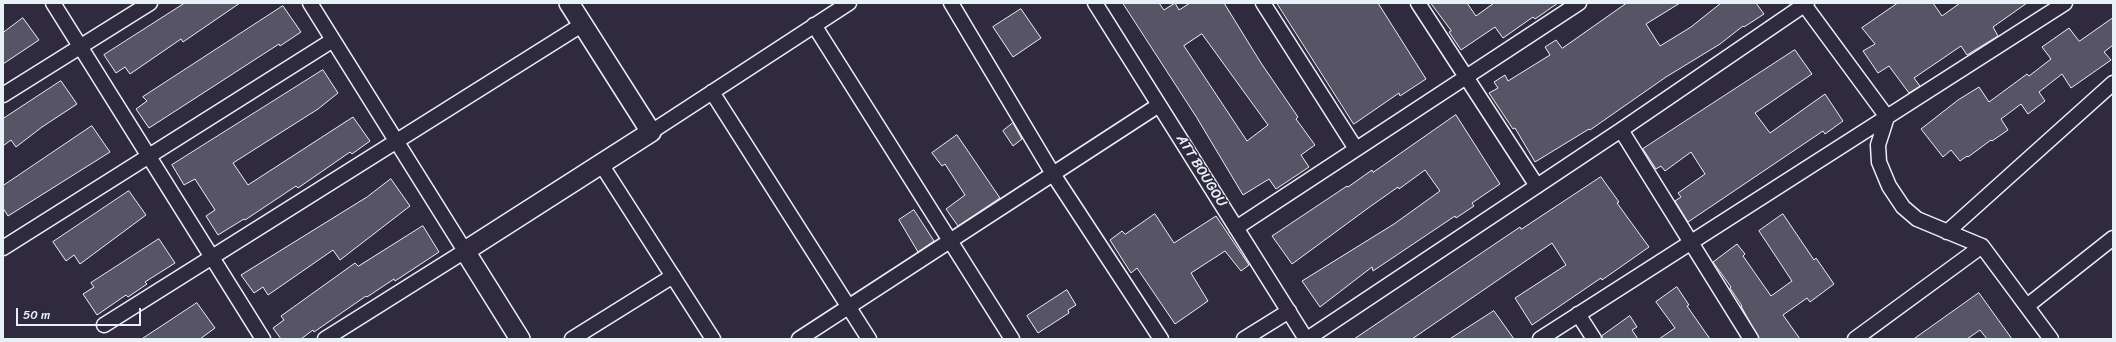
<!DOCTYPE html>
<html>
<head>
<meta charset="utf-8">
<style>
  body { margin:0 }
  #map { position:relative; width:2116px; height:342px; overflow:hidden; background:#2f2a3d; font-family:Sriracha,sans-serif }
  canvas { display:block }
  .frame { position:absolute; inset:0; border:4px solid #e8f1f8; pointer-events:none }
  .scale { position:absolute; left:16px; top:308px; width:125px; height:18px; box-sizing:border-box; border:2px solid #e8f1f8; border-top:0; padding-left:5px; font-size:12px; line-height:14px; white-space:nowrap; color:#e8f1f8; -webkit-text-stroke:3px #2f2a3d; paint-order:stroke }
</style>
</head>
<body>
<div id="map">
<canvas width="2116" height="342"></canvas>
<div class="frame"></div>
<div class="scale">50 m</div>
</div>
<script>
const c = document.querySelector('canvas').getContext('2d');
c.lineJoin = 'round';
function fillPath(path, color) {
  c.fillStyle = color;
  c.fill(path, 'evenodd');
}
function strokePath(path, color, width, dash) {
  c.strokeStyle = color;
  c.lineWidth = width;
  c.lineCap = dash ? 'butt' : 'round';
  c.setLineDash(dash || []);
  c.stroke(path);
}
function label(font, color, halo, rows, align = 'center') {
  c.font = font + ' Sriracha,sans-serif';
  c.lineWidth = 3;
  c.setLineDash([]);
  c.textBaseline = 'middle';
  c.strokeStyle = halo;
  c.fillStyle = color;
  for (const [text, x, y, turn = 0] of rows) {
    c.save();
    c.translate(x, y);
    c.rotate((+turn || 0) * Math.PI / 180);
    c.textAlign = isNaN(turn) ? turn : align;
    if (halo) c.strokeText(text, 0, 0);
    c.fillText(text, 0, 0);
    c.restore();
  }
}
const building = new Path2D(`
  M185 3H240L183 42 181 39 130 74 125 67 116 73 104 55Z
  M1123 3H1159L1164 10 1175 3 1179 10 1190 3H1224L1261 63 1298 117 1296 119 1315 145 1301 155 1309 167 1276 189 1269 179 1243 195 1197 118ZM1202 34 1268 125 1247 141 1184 46Z
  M1277 3H1378L1426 79 1400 96 1399 93 1354 124Z
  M1431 3H1467L1476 16 1494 3H1558L1535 19 1533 17 1503 38 1495 27 1461 50 1449 32 1451 31Z
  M1627 3H1680L1646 24 1660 46 1691 27 1721 3H1756L1764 14 1744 27 1743 26 1720 44 1666 77 1590 130 1589 129 1535 162 1515 128 1513 129 1489 93 1498 88 1494 82 1505 75 1508 81 1550 55 1545 47 1556 40 1562 48Z
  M1898 3H1933L1942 16 1960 3H2027L1993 27 1998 36 1967 55 1961 46 1914 78 1920 86 1909 93 1889 66 1878 73 1863 51 1875 44 1862 28Z
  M283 6 301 32 280 46 279 44 149 128 136 109 147 101 143 97Z
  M1021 9 1041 38 1013 57 993 27Z
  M23 18 39 40 3 64V33Z
  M2113 18V45L2104 52 2111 60 2071 88 2062 74 2039 92 2045 101 2028 114 2021 104 2001 119 2008 130 1992 141 1991 140 1968 157 1967 156 1960 161 1951 150 1943 157 1921 129 1958 100 1979 87 1989 102 2027 74 2029 76 2051 59 2042 47 2069 28 2079 41Z
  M1795 50 1812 74 1755 113 1770 133 1825 94 1843 121 1825 134 1823 131 1688 222 1675 201 1681 197 1678 193 1705 174 1691 152 1665 171 1661 166 1656 169 1643 149Z
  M323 70 338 93 318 109 233 163 248 185 353 117 370 141 352 154 350 152 298 188 296 186 245 220 244 219 218 235 206 216 215 210 195 179 184 185 172 165Z
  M61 81 77 104 42 127 16 147 11 140 3 146V119Z
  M1456 115 1500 184 1472 203 1474 206 1456 218 1455 216 1373 271 1372 267 1320 307 1302 281 1394 224 1440 191 1425 170 1399 189 1398 187 1371 206 1292 264 1272 236 1347 186 1348 187 1372 170 1373 172Z
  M1013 123 1022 139 1013 146 1003 131Z
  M92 126 110 152 8 216 3 208V186Z
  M957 135 1000 198 958 226 946 209 965 195 945 164 942 166 932 153Z
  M1601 177 1619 202 1617 203 1649 247 1602 280 1601 278 1532 325 1515 298 1566 265 1552 243 1412 339H1354L1520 227 1521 229Z
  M391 179 410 206 340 260 333 250 268 295 263 287 254 293 241 275 367 197Z
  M129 191 146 215 80 264 74 255 66 261 53 242Z
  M914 210 934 241 918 252 899 220Z
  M1155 214 1174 243 1216 216 1249 265 1241 271 1225 251 1191 273 1208 301 1175 324 1137 268 1131 273 1110 240 1122 231 1125 234Z
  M1783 214 1814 260 1816 258 1834 284 1810 302 1807 298 1783 315 1800 339H1759L1741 306H1742L1730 288 1731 287 1713 262 1737 244 1745 254 1743 256 1771 296 1792 281 1759 231Z
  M423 226 439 252 395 281 394 279 367 297 366 296 314 332 313 330 301 339H281L273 328 284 320 281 316 355 263 358 266Z
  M159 239 175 263 145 282 147 284 128 297 126 295 97 315 83 294 94 287 91 283Z
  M1677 287 1689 305 1687 306 1710 339H1659L1675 328 1656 302Z
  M1067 290 1076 305 1068 310 1069 313 1038 333 1027 316Z
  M1979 293 2012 339H1987L1980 330 1967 339H1914Z
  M197 303 215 328 200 339H142Z
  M1494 311 1514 339H1450Z
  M1630 316 1637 327 1632 330 1638 339H1602V336Z`);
fillPath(building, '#575565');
strokePath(building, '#e8f1f8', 1);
const street = new Path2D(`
  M53 3 263 339
  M310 3 465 251 325 339
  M951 3 1053 174 1161 339
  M1095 3 1306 339
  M1263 3 1356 149
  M1418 3 1537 186
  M1803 3 1887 117 1878 145 1879 162 1889 186 1903 207 1917 219 1982 246 2051 339
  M814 25 1012 339
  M712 92 869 339
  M3 95 150 3
  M1621 130 1751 339
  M651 132 849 3
  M601 164 713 339
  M1236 228 1579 3
  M1947 232 2113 83
  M3 248 333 40
  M2027 306 2113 238
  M1578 314 1594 339
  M104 325 583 24
  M572 339 673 276
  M799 339 1159 105
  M1244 339 1289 311
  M1307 339 1621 130 1807 3
  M1540 339 2065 3
  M1855 339 1982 246`);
const secondary = new Path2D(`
  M520 339 465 251 651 132 569 3`);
strokePath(street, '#e8f1f8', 17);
strokePath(secondary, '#e8f1f8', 22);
strokePath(street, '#2f2a3d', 14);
strokePath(secondary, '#2f2a3d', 19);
label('14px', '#e8f1f8', '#2f2a3d', [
  ["ATT BOUGOU",1201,171,58]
]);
</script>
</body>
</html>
